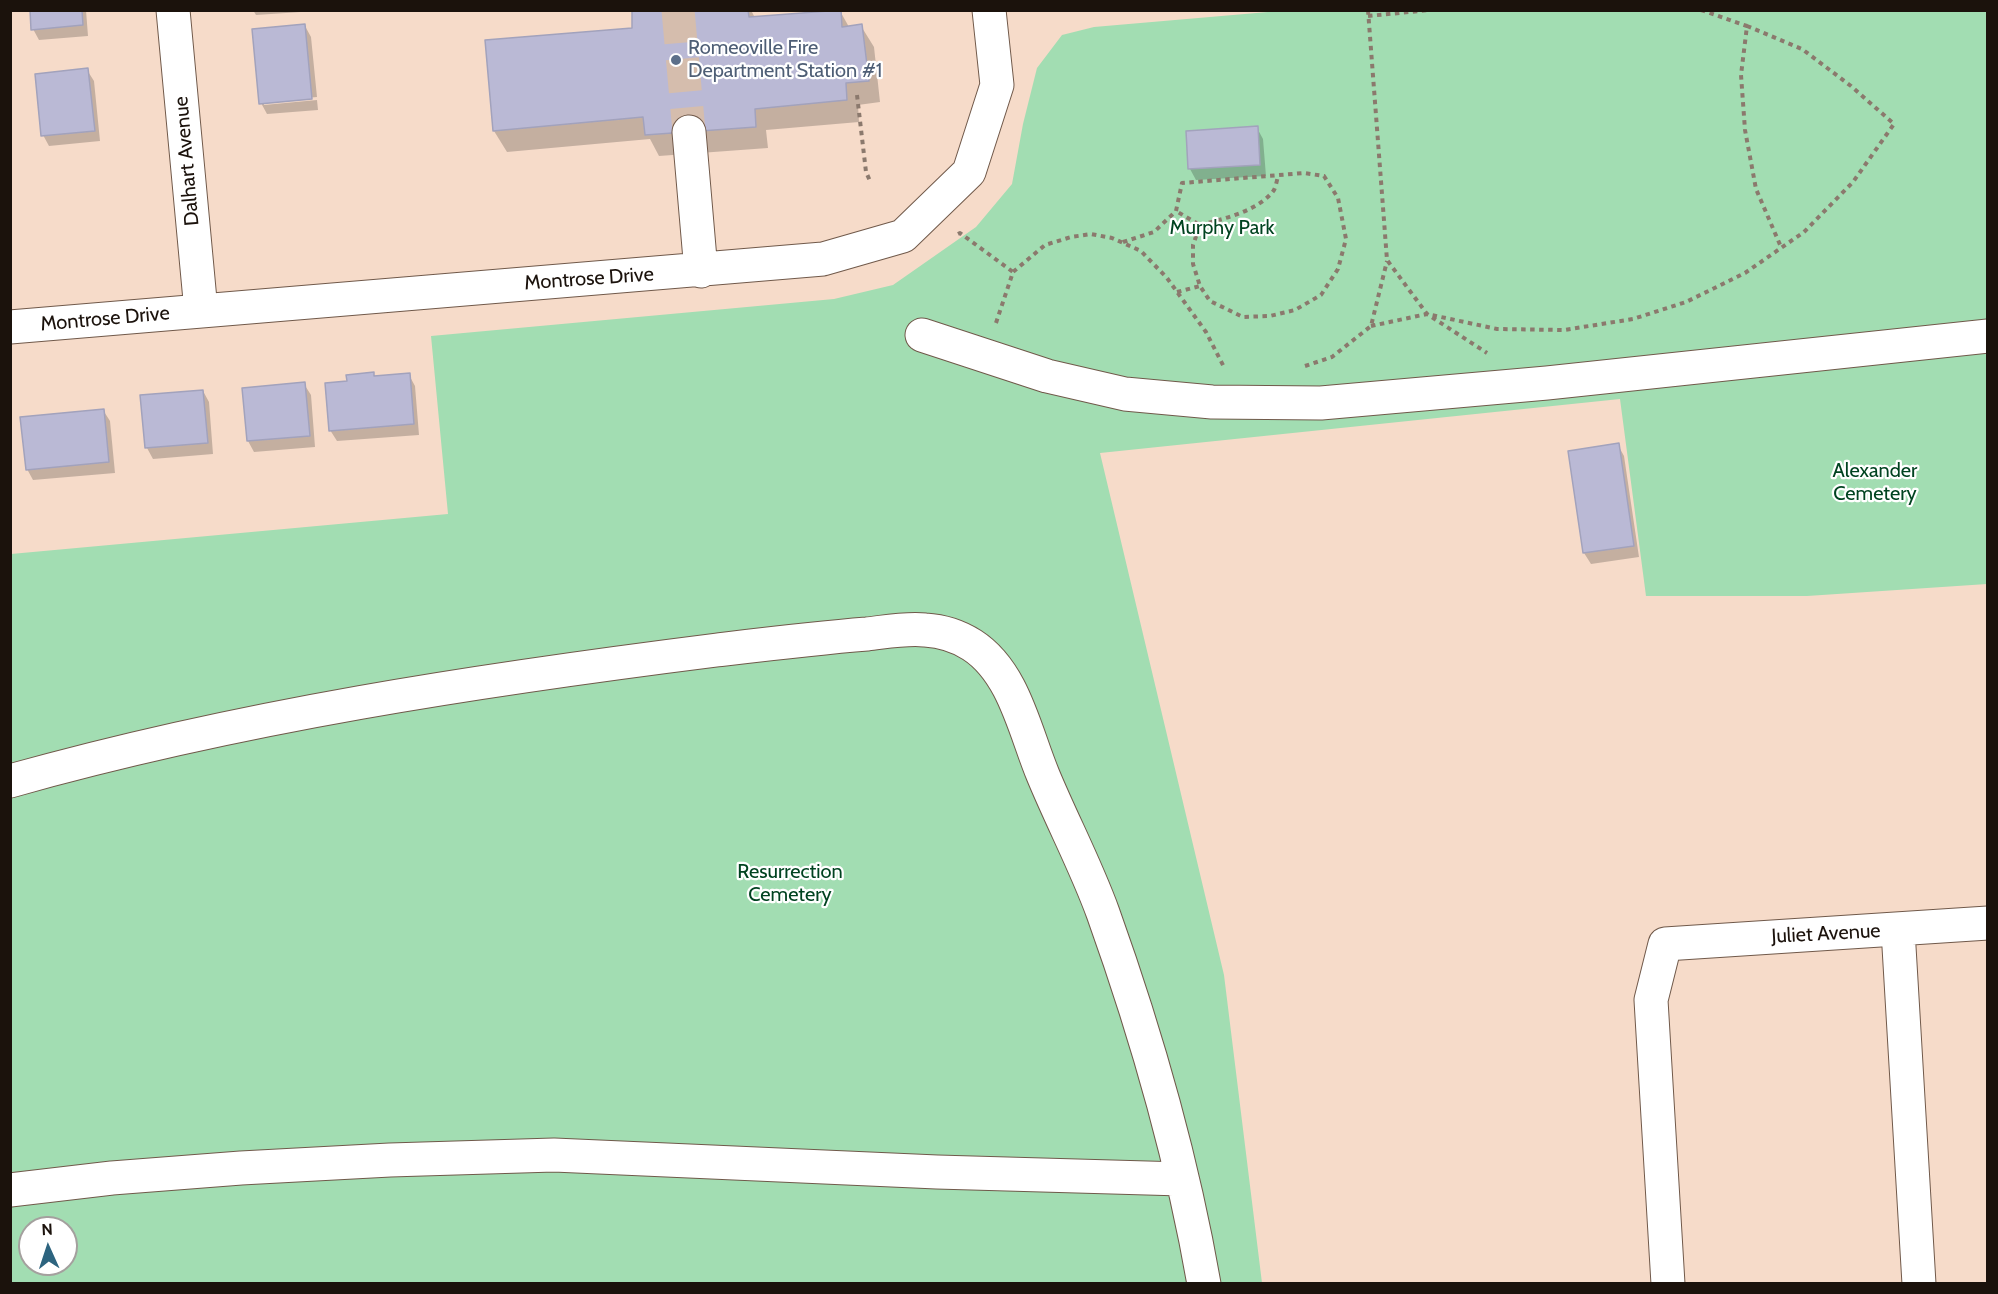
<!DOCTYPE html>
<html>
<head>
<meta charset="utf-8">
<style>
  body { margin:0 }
  #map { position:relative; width:1998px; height:1294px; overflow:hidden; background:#f6dbc9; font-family:Cabin,sans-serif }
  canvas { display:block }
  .frame { position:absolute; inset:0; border:12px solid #1b120c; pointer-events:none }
  .north { position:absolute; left:18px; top:1216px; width:60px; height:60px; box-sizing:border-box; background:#fff; border:2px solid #a4a09e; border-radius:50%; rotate:357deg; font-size:16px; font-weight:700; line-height:24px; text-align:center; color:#1b120c }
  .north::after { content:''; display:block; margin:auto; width:21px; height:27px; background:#2d647f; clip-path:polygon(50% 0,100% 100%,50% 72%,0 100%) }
</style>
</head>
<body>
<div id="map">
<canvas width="1998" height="1294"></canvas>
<div class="frame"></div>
<div class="north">N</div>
</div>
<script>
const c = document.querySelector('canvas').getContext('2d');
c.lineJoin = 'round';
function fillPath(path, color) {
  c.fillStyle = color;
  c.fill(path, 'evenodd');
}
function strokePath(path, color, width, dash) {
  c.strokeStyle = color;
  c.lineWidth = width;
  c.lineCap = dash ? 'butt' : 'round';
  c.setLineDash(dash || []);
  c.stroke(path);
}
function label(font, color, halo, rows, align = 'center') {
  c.font = font + ' Cabin,sans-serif';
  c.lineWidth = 4.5;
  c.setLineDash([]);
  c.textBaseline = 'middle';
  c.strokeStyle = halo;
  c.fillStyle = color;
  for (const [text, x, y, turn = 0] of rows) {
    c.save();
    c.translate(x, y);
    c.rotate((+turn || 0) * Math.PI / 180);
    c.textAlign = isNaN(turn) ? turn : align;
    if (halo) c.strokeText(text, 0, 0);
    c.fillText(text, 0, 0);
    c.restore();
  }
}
fillPath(new Path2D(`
  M1291 10 1987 11V584L1807 596H1646L1620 399 1100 453 1224 975 1262 1283 11 1284V554L448 514 431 336 834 299 893 285 976 227 1012 184 1023 124 1037 68 1062 35 1094 27ZM30 1228H66V1264H30Z`), '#a2ddb2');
fillPath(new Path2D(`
  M31 10H86L88 36 39 40 33 29Z
  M253 10H301V12L256 15Z
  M633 10H751L755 18 840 11 849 27 861 26 874 47 880 102 858 105 859 122 766 130 768 148 659 156 650 139 507 152 494 131 634 29Z
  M305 26 311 37 317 97 264 102V105L317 100 318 110 267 114 261 103Z
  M87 70 94 81 100 141 49 146 43 135Z
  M1257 128 1263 139 1266 176 1196 180 1190 169Z
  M373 374 375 378 409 375 415 386 419 435 337 441 330 430 349 382Z
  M304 384 311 395 315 447 254 452 248 441Z
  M203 391 209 402 213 454 153 459 147 448 142 396Z
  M103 410 110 421 115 473 33 480 27 469Z
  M1618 445 1624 456 1639 557 1591 564 1584 553 1570 452Z`), '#0003');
const building = new Path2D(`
  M30 10H82L83 25 31 30Z
  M632 10H748L749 17 841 10 842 27 862 24 869 81 846 83 847 100 755 109 756 127 645 135 643 117 493 131 485 40 632 28Z
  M305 24 312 99 259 104 252 29Z
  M88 68 95 131 41 136 35 74Z
  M1258 126 1260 165 1188 169 1186 131Z
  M374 372V376L410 373 414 424 329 431 325 383 347 381 346 375Z
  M305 382 310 436 247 441 242 388Z
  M203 390 208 443 145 448 140 395Z
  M104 409 109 462 26 470 20 417Z
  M1619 443 1634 546 1583 553 1568 451Z`);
fillPath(building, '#bab9d5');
strokePath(building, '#a2a2bc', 1.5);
strokePath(new Path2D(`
  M678 10 689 132`), '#d5bdad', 33, [33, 16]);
const minor = new Path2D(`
  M173 10 201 311
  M689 132 701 271
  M10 327 823 259 903 236 969 172 997 85 989 10
  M922 335 1047 376 1125 394 1212 402 1321 403 1547 383 1988 336
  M10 781C241 716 479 680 717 650 767 644 816 638 867 634 885 632 906 628 925 630 941 631 958 636 972 645 1014 672 1025 732 1043 775 1062 821 1086 866 1103 913 1146 1033 1182 1158 1204 1284
  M1898 930 1919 1284
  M10 1190 112 1178 241 1168 390 1160 554 1155 937 1172 1182 1179
  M1668 1284 1651 1000 1665 944 1988 923`);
strokePath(minor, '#70594a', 35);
strokePath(new Path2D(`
  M1368 10 1387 260 1427 314 1487 353
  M1701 10 1747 26
  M1368 16 1430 10
  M857 95 866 172 870 181
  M1200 225C1223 219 1259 211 1274 190 1276 186 1277 180 1278 176
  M958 234 960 233 1013 272
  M1123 242 1154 232 1176 211 1182 183 1304 173 1324 176 1338 198 1346 239 1338 269 1321 295 1295 310 1270 316 1243 317 1210 301 1200 286 1193 264V245L1200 225 1176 211
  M1177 292 1200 286
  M996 323 1013 272 1045 245 1071 237 1091 234 1112 238 1141 251 1167 278 1206 332 1224 367
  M1371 326 1427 314 1497 329 1564 330 1633 319 1686 302 1745 273 1804 232 1853 182 1894 124 1851 86 1802 49 1747 26 1741 75 1745 130 1756 189 1781 247
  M1305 366 1332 357 1371 326 1387 261`), '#8b796d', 4, [4.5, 4.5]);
strokePath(minor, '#fff', 33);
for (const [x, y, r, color] of [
  [676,60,6,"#5c6f8a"]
]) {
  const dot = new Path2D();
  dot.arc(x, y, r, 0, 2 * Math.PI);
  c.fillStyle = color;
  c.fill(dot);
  strokePath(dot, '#fff', 2);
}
label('20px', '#4e5e75', '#fff', [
  ["Romeoville Fire",688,48],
  ["Department Station #1",688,71]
], 'left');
label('20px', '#1b120c', '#fff', [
  ["Dalhart Avenue",187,161,-95],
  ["Montrose Drive",589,279,-4],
  ["Montrose Drive",105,319,-5],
  ["Juliet Avenue",1826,934,-3]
]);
label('20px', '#004320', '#fff', [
  ["Murphy Park",1222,228],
  ["Alexander",1875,471],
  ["Cemetery",1875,494],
  ["Resurrection",790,872],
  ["Cemetery",790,895]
]);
</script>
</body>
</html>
